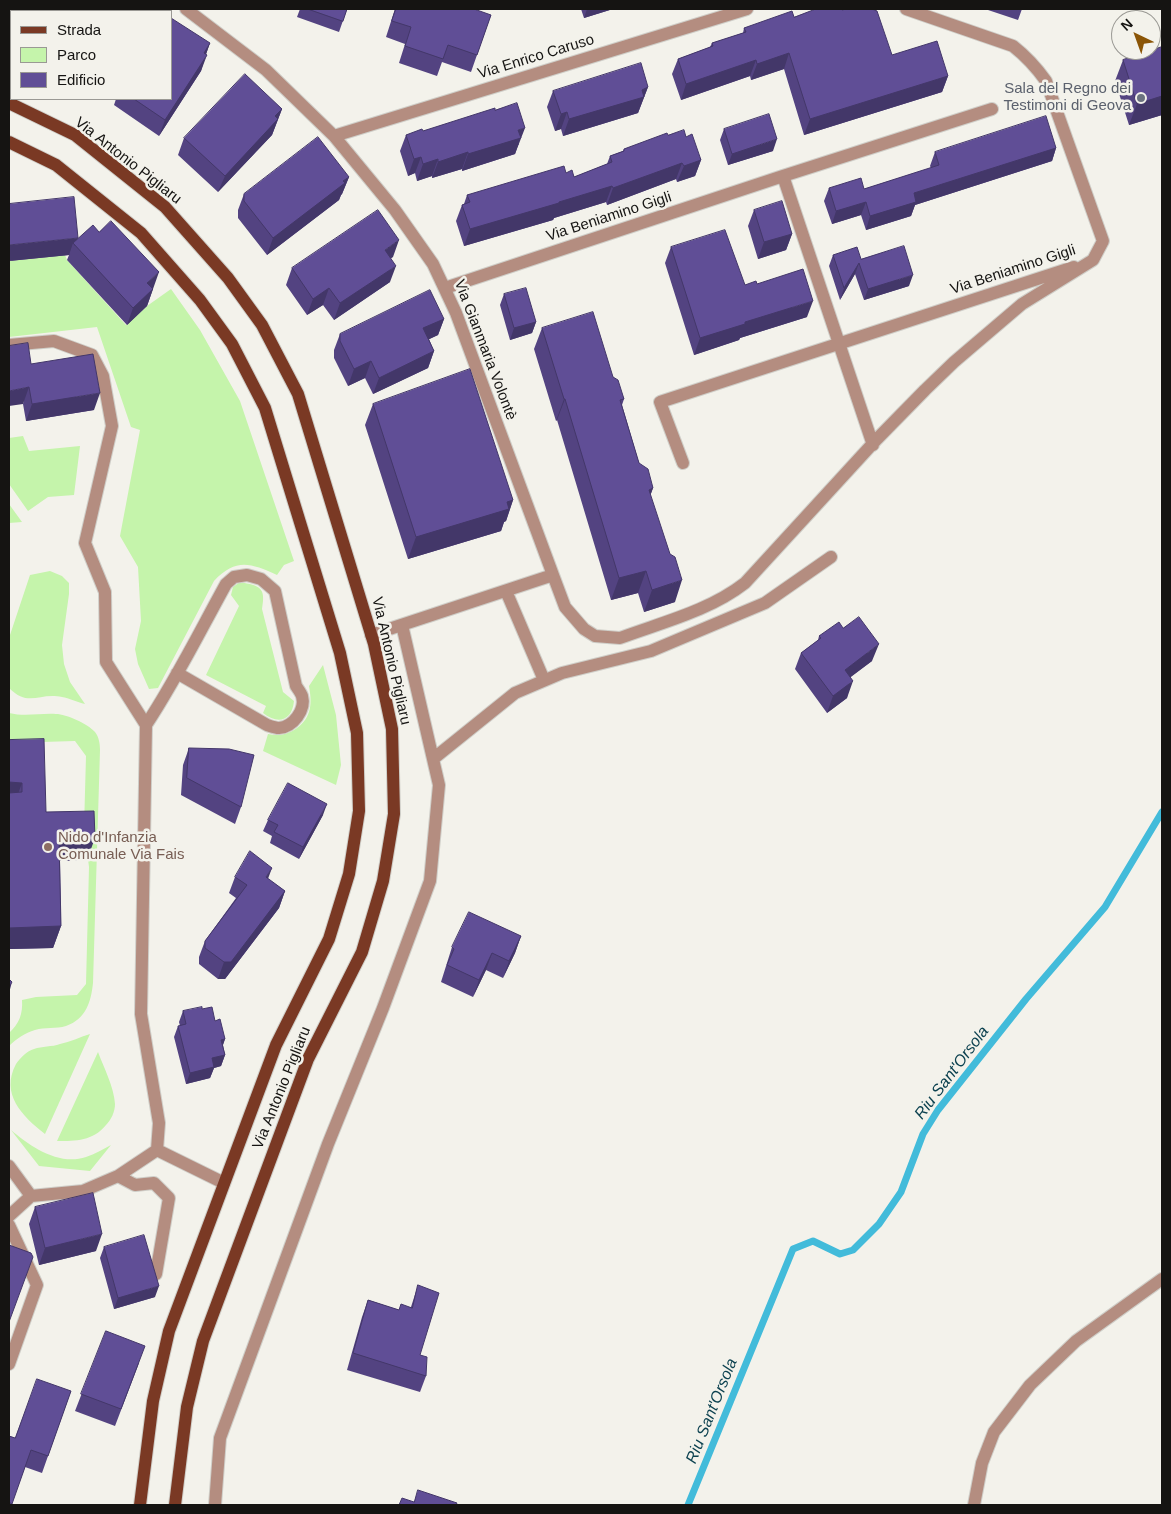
<!DOCTYPE html>
<html>
<head>
<meta charset="utf-8">
<style>
  body { margin:0 }
  #map { position:relative; width:1171px; height:1514px; overflow:hidden; background:#f3f2eb; font-family:Helvetica,sans-serif }
  canvas { display:block }
  .frame { position:absolute; inset:0; border:10px solid #151412; pointer-events:none }
  .legend { position:absolute; left:10px; top:10px; width:162px; height:90px; box-sizing:border-box; background:#f3f2eb; border:1px solid #9a9994; margin:0; padding:6px 9px; list-style:none; font-size:15px; color:#151412 }
  .legend li { display:flex; align-items:center; gap:10px; height:25px }
  .legend b { width:25px; border:1px solid #9a9994 }
  .north { position:absolute; left:1111px; top:10px; width:50px; height:50px; box-sizing:border-box; background:#f3f2eb; border:1px solid #9a9994; border-radius:50%; rotate:318deg; font-size:14px; font-weight:700; line-height:20px; text-align:center; color:#151412 }
  .north::after { content:''; display:block; margin:auto; width:18px; height:22px; background:#8b5506; clip-path:polygon(50% 0,100% 100%,50% 72%,0 100%) }
</style>
</head>
<body>
<div id="map">
<canvas width="1171" height="1514"></canvas>
<div class="frame"></div>
<ul class="legend">
<li><b style="height:6px;background:#7a3924"></b>Strada</li>
<li><b style="height:14px;background:#c5f4ab"></b>Parco</li>
<li><b style="height:14px;background:#604e96"></b>Edificio</li>
</ul>
<div class="north">N</div>
</div>
<script>
const c = document.querySelector('canvas').getContext('2d');
c.lineJoin = 'round';
function fillPath(path, color) {
  c.fillStyle = color;
  c.fill(path, 'evenodd');
}
function strokePath(path, color, width, dash) {
  c.strokeStyle = color;
  c.lineWidth = width;
  c.lineCap = dash ? 'butt' : 'round';
  c.setLineDash(dash || []);
  c.stroke(path);
}
function label(font, color, halo, rows, align = 'center') {
  c.font = font + ' Helvetica,sans-serif';
  c.lineWidth = 5;
  c.setLineDash([]);
  c.textBaseline = 'middle';
  c.strokeStyle = halo;
  c.fillStyle = color;
  for (const [text, x, y, turn = 0] of rows) {
    c.save();
    c.translate(x, y);
    c.rotate((+turn || 0) * Math.PI / 180);
    c.textAlign = isNaN(turn) ? turn : align;
    if (halo) c.strokeText(text, 0, 0);
    c.fillText(text, 0, 0);
    c.restore();
  }
}
fillPath(new Path2D(`
  M65 255 67 260 126 325 147 306 171 289 200 330 240 401 294 561 284 565 277 575C250 563 236 558 214 581L158 688 149 689 138 664 135 649 141 621 138 567 120 536 140 430 131 427 97 327 9 337V261Z
  M23 436 29 451 80 446 74 495 48 497 28 511 9 484V438Z
  M9 504 22 522 9 523Z
  M50 571 62 576 69 583V594L62 645 64 664 70 682 85 704C77 702 69 698 62 697 39 692 29 708 9 688V638L30 575Z
  M240 582C260 586 266 587 262 609L283 692 294 701C292 721 278 725 263 713L266 706 206 675 239 606 231 595 233 587Z
  M323 665 336 715 341 765 336 785 263 751 268 734C279 736 287 735 297 728 312 717 312 703 309 686Z
  M9 713C25 717 40 713 56 714 66 714 88 724 95 732 99 737 100 744 100 750L93 983C91 1002 86 1019 66 1026 56 1029 45 1027 35 1030 25 1033 16 1039 9 1046V1033C19 1024 23 1014 22 1000L36 997 77 995 86 984 89 867 84 828 86 756 75 741 9 743Z
  M90 1034 45 1134C22 1116 0 1094 16 1064 20 1058 27 1051 34 1049 42 1046 52 1047 60 1044 70 1042 80 1037 90 1034Z
  M98 1052C104 1068 114 1087 115 1104 115 1112 111 1120 106 1125 93 1141 76 1141 57 1141Z
  M11 1130C31 1147 59 1166 86 1157 95 1154 103 1149 111 1145L90 1171 39 1166Z`), '#c5f4ab');
strokePath(new Path2D(`
  M688 1505 793 1249 813 1241 840 1254 853 1250 879 1224 901 1192 923 1134 938 1110 1026 999 1105 907 1162 812`), '#42bbda', 7);
const minor = new Path2D(`
  M186 9 266 70 334 136 395 210 433 264 456 313 553 575 371 635
  M906 9 1013 46C1027 57 1036 67 1046 81L1103 241 1093 260
  M334 136 747 9
  M783 176 992 109
  M445 288 783 176 873 445
  M9 345 54 341 92 355 103 376 112 426 85 543 105 592 106 662 146 725 141 1014 159 1123 157 1150
  M683 463 660 402 1074 267
  M553 575 565 607 584 629 595 636 620 638C663 622 709 611 745 583L877 439 925 390 954 362 1022 304 1093 260
  M506 591 544 680
  M146 725C176 680 200 631 226 584L234 577 247 575 261 579 275 591 296 686C298 689 301 693 302 696 306 710 293 727 279 728 275 728 270 726 267 725L177 673
  M433 759 515 693 562 673 651 651 765 603 831 557
  M157 1150 224 1183
  M9 1166 31 1196
  M118 1176 135 1185 154 1183 169 1198 156 1274
  M31 1196 83 1191 118 1176 157 1150
  M9 1216 31 1196
  M9 1225 37 1285 9 1364
  M215 1505 220 1438 328 1144 383 1008 430 881 439 785 402 625
  M974 1505 982 1463 994 1432 1030 1385 1076 1341 1162 1279`);
const major = new Path2D(`
  M9 103 75 135 165 207 228 278 262 325 298 394 374 644 392 729 394 814 383 881 362 952 308 1059 203 1341 187 1407 175 1505
  M9 142 56 165 141 233 200 300 232 344 265 408 340 653 357 733 359 811 349 874 329 939 276 1045 169 1331 153 1401 140 1505`);
strokePath(minor, '#cfcec8', 14);
strokePath(major, '#cfcec8', 14);
strokePath(minor, '#b48d80', 12);
strokePath(major, '#7a3924', 12);
fillPath(new Path2D(`
  M300 9H347L339 32 297 17Z
  M395 9 491 15 471 72 442 62 437 76 399 63 405 44 386 37Z
  M581 9H613L584 18Z
  M985 9H1022L1018 20Z
  M842 10 892 55 948 76 942 92 804 135 784 69 751 80 750 76 681 100 672 74 678 59 710 47 712 43 743 33 744 28 794 17Z
  M210 43 206 54 201 71 159 136 114 105 116 99H171Z
  M1162 47V115L1129 125 1115 81 1123 60Z
  M648 87 638 113 563 136 561 129 555 131 547 107 553 91Z
  M282 109 272 135 218 192 178 155 184 138Z
  M495 110 519 145H518L515 154 462 171V169L432 178V176L417 181 415 173 408 176 400 151 406 135 423 131Z
  M724 129 773 151 728 165 720 140Z
  M668 135 686 137 701 160 695 176 677 182 676 179 607 205 606 202 554 218 553 220 464 246 456 221 462 205 464 204 467 195 566 173 574 177 607 164 610 156 623 151 624 149Z
  M1056 148 1052 161 915 205 911 216 866 230 861 215 832 224 824 201 829 188 864 189 931 168 930 166 935 152Z
  M349 177 342 194 341 195 339 200 267 255 238 218V210L244 194Z
  M754 210 792 234 786 250 758 259 748 226Z
  M78 238 77 239 153 289 147 306 127 325 67 260 69 255 9 261Z
  M671 247 745 285 757 284 807 317 740 338 739 340 694 355 665 263Z
  M833 255 861 259 909 286 864 300 855 274 840 300 829 266Z
  M393 257 390 258V282L334 320 323 305 307 315 286 285 292 268Z
  M504 294 536 322 532 333 510 340 500 305Z
  M444 319 438 335 429 339 434 351 428 368 373 394 365 378 348 386 334 358V350L340 334Z
  M542 328 613 377 624 399 622 405 639 463 653 488 650 496 675 602 644 612 638 593 611 600 557 420 556 421 534 349Z
  M31 364 94 410 26 421 23 404Z
  M373 404 513 500 506 521 504 522 501 531 408 559 365 425Z
  M843 628 872 661 850 677 847 698 827 713 795 669 801 653 818 640 819 636Z
  M9 740 46 812 87 860 60 861 61 926 53 948 9 949Z
  M189 748 241 807 235 824 181 795 183 765Z
  M323 815 299 859 270 843 272 836 263 831 268 820Z
  M235 877 268 879 285 891 279 908 225 979H218L199 964V957L205 941 236 898 229 893Z
  M521 936 515 953 503 978 486 970 473 997 441 982 452 947Z
  M202 1009 215 1021 225 1039 223 1045 225 1055 221 1066 214 1068 210 1078 186 1084 174 1037 178 1026H180L179 1022 183 1011Z
  M35 1207 96 1251 39 1265 29 1224Z
  M104 1247 155 1297 114 1309 100 1258Z
  M418 1285 420 1355 426 1376 420 1392 347 1370 362 1317 368 1300 399 1310 411 1307Z
  M106 1331 139 1363 115 1426 75 1411Z
  M71 1391 42 1473 25 1467 11 1505H9V1436L15 1438Z`), '#534381');
fillPath(new Path2D(`
  M587 9H613L584 18Z
  M210 43 204 60 207 55 201 71 159 136 165 120Z
  M789 53 784 69 751 80 757 64Z
  M756 60 750 76 681 100 686 84Z
  M948 76 942 92 804 135 810 119Z
  M648 87 638 113 563 136 569 119Z
  M1162 96V115L1129 125 1137 104Z
  M282 109 272 135 218 192 225 176 275 116Z
  M567 112 561 129 555 131 561 114Z
  M525 128 515 154 462 171 468 154 518 130Z
  M777 139 773 151 728 165 732 154Z
  M1056 148 1052 161 915 205 911 216 866 230 870 216 914 193Z
  M468 152 462 169 432 178 438 162Z
  M421 157 415 173 408 176 414 159Z
  M438 159 432 176 417 181 423 164Z
  M701 160 695 176 677 182 684 166Z
  M682 163 676 179 607 205 613 188Z
  M349 177 342 194 341 195 339 200 267 255 273 238Z
  M612 186 606 202 554 218 553 220 464 246 470 229Z
  M866 202 861 215 832 224 836 211Z
  M792 234 786 250 758 259 764 242Z
  M78 238 75 246 73 243 69 255 9 261V245Z
  M399 240 393 257 379 266 385 250Z
  M859 263 855 274 840 300 844 288Z
  M396 266 390 282 334 320 340 303Z
  M159 272 153 289 147 283Z
  M913 275 909 286 864 300 868 289Z
  M329 288 323 305 307 315 313 299Z
  M153 289 147 306 127 325 133 308Z
  M813 301 807 317 740 338 739 340 694 355 700 338 745 322Z
  M444 319 438 335 417 345 423 328Z
  M536 322 532 333 510 340 514 328Z
  M434 351 428 368 373 394 379 378Z
  M371 361 365 378 348 386 354 369Z
  M29 387 23 404 9 406V391Z
  M100 393 94 410 26 421 32 404Z
  M564 399H565L557 420 556 421Z
  M653 488 645 510 649 490Z
  M513 500 506 521 504 522 501 531 408 559 416 537 507 502Z
  M646 571 638 593 611 600 619 578Z
  M682 580 675 602 644 612 652 590Z
  M879 644 872 661 839 686 845 670Z
  M853 681 847 698 827 713 833 696Z
  M9 782 22 783 14 805 9 804Z
  M327 804 323 815 299 859 303 847Z
  M95 838 87 860 51 861 59 839Z
  M272 868 266 884V877Z
  M285 891 279 908 225 979H218L224 962Z
  M61 926 53 948 9 949V928Z
  M521 936 515 953 503 978 509 961Z
  M492 953 486 970 473 997 479 980Z
  M12 982 9 993V987Z
  M225 1039 221 1050V1040Z
  M225 1055 221 1066 214 1068 210 1078 186 1084 190 1073 212 1058Z
  M102 1234 96 1251 39 1265 45 1248Z
  M159 1286 155 1297 114 1309 118 1298Z`), '#433769');
const building = new Path2D(`
  M9 9H21L20 11H11V34L9 33Z
  M67 9H126L125 11H66Z
  M308 9H347L343 21Z
  M396 9H474L491 15 477 55 448 45 443 59 405 46 411 27 392 21Z
  M816 9H841L842 10 846 9H872L877 11 892 55 937 41 948 76 810 119 789 53 757 64 756 60 686 84 678 59 713 46 712 43 746 32 744 28 792 11 794 17Z
  M171 18 210 43 204 53 207 55 165 120 134 99H171Z
  M1162 47V96L1137 104 1123 60Z
  M641 63 648 87 642 90 644 97 569 119 567 112 561 114 553 91Z
  M245 74 282 109 275 116 278 119 225 176 184 138Z
  M517 103 525 128 518 130 521 138 468 154V152L438 162V159L423 164 421 157 414 159 406 135 422 129 423 131 495 108V110Z
  M769 114 777 139 732 154 724 129Z
  M1046 116 1056 148 914 193 916 202 870 216 866 202 836 211 829 188 861 178 864 189 939 165 935 152Z
  M684 130 686 137 692 134 701 160 684 166 682 163 613 188 612 186 559 202V203L470 229 462 205 470 202 467 195 564 166 566 173 572 170 574 177 612 162 610 156 624 151V149L667 133 668 135Z
  M318 137 349 177 343 181 345 183 273 238 244 201V194Z
  M74 197 78 238 9 245V204Z
  M782 201 792 234 764 242 754 210Z
  M378 210 399 240 385 250 396 266 340 303 329 288 313 299 292 268Z
  M111 221 159 272 147 283 153 289 133 308 73 243 93 225 99 232Z
  M725 230 745 285 756 281 757 284 803 269 813 301 745 322V324L700 338 671 247Z
  M904 246 913 275 868 289 859 263 844 288 833 255 857 247 861 259Z
  M526 288 536 322 514 328 504 294Z
  M430 290 444 319 423 328 434 351 379 378 371 361 354 369 340 341V334Z
  M593 312 613 377 618 380 624 399 620 400 639 463 648 469 653 488 649 490 670 554 675 557 682 580 652 590 646 571 619 578 565 399H564L542 328Z
  M28 343 31 364 93 354 100 393 32 404 29 387 9 391V346Z
  M470 369 513 500 507 502 509 509 416 537 373 404Z
  M859 617 879 644 845 670 853 681 833 696 801 653 821 638 819 636 839 622 843 628Z
  M44 739 46 812 94 811 95 838 59 839 61 926 9 928V793L22 792V783L9 782V740Z
  M189 748 229 749 254 755 241 807 187 778Z
  M288 783 327 804 303 847 274 832 278 825 268 820Z
  M250 851 272 868 266 877 285 891 231 962H224L205 948V941L247 885 235 877Z
  M469 912 521 936 509 961 492 953 479 980 447 965 454 949 452 947Z
  M9 979 12 982 9 987Z
  M202 1007V1009L212 1007 215 1021 220 1019 225 1039 221 1040 225 1055 212 1058 214 1067 190 1073 178 1026 186 1024 183 1011Z
  M93 1193 102 1234 45 1248 35 1207Z
  M144 1235 159 1286 118 1298 104 1247Z
  M9 1245 31 1253 33 1257 9 1322Z
  M418 1285 439 1293 420 1355 427 1357 426 1376 353 1353 368 1300 399 1310 401 1304 412 1308Z
  M106 1331 145 1346 121 1409 81 1394Z
  M37 1379 71 1391 48 1456 31 1450 12 1504 9 1502V1436L15 1438Z
  M418 1490 457 1503 456 1505H399L402 1498 414 1502Z`);
fillPath(building, '#604e96');
strokePath(building, '#433769', 1);
for (const [x, y, r, color] of [
  [1141,98,5,"#6b7280"],
  [48,847,5,"#8d6e63"]
]) {
  const dot = new Path2D();
  dot.arc(x, y, r, 0, 2 * Math.PI);
  c.fillStyle = color;
  c.fill(dot);
  strokePath(dot, '#f3f2eb', 2);
}
label('15px', '#151412', '#f3f2eb', [
  ["Via Enrico Caruso",536,57,-17],
  ["Via Antonio Pigliaru",128,161,38],
  ["Via Beniamino Gigli",609,217,-18],
  ["Via Beniamino Gigli",1013,270,-18],
  ["Via Gianmaria Volontè",485,350,69],
  ["Via Antonio Pigliaru",391,661,77],
  ["Via Antonio Pigliaru",282,1088,-68]
]);
label('15px', '#5b616d', '#f3f2eb', [
  ["Sala del Regno dei",1131,89],
  ["Testimoni di Geova",1131,106]
], 'right');
label('15px', '#785e54', '#f3f2eb', [
  ["Nido d'Infanzia",58,838],
  ["Comunale Via Fais",58,855]
], 'left');
label('italic 16px', '#0d4250', '#f3f2eb', [
  ["Riu Sant'Orsola",952,1073,-53],
  ["Riu Sant'Orsola",712,1411,-68]
]);
</script>
</body>
</html>
